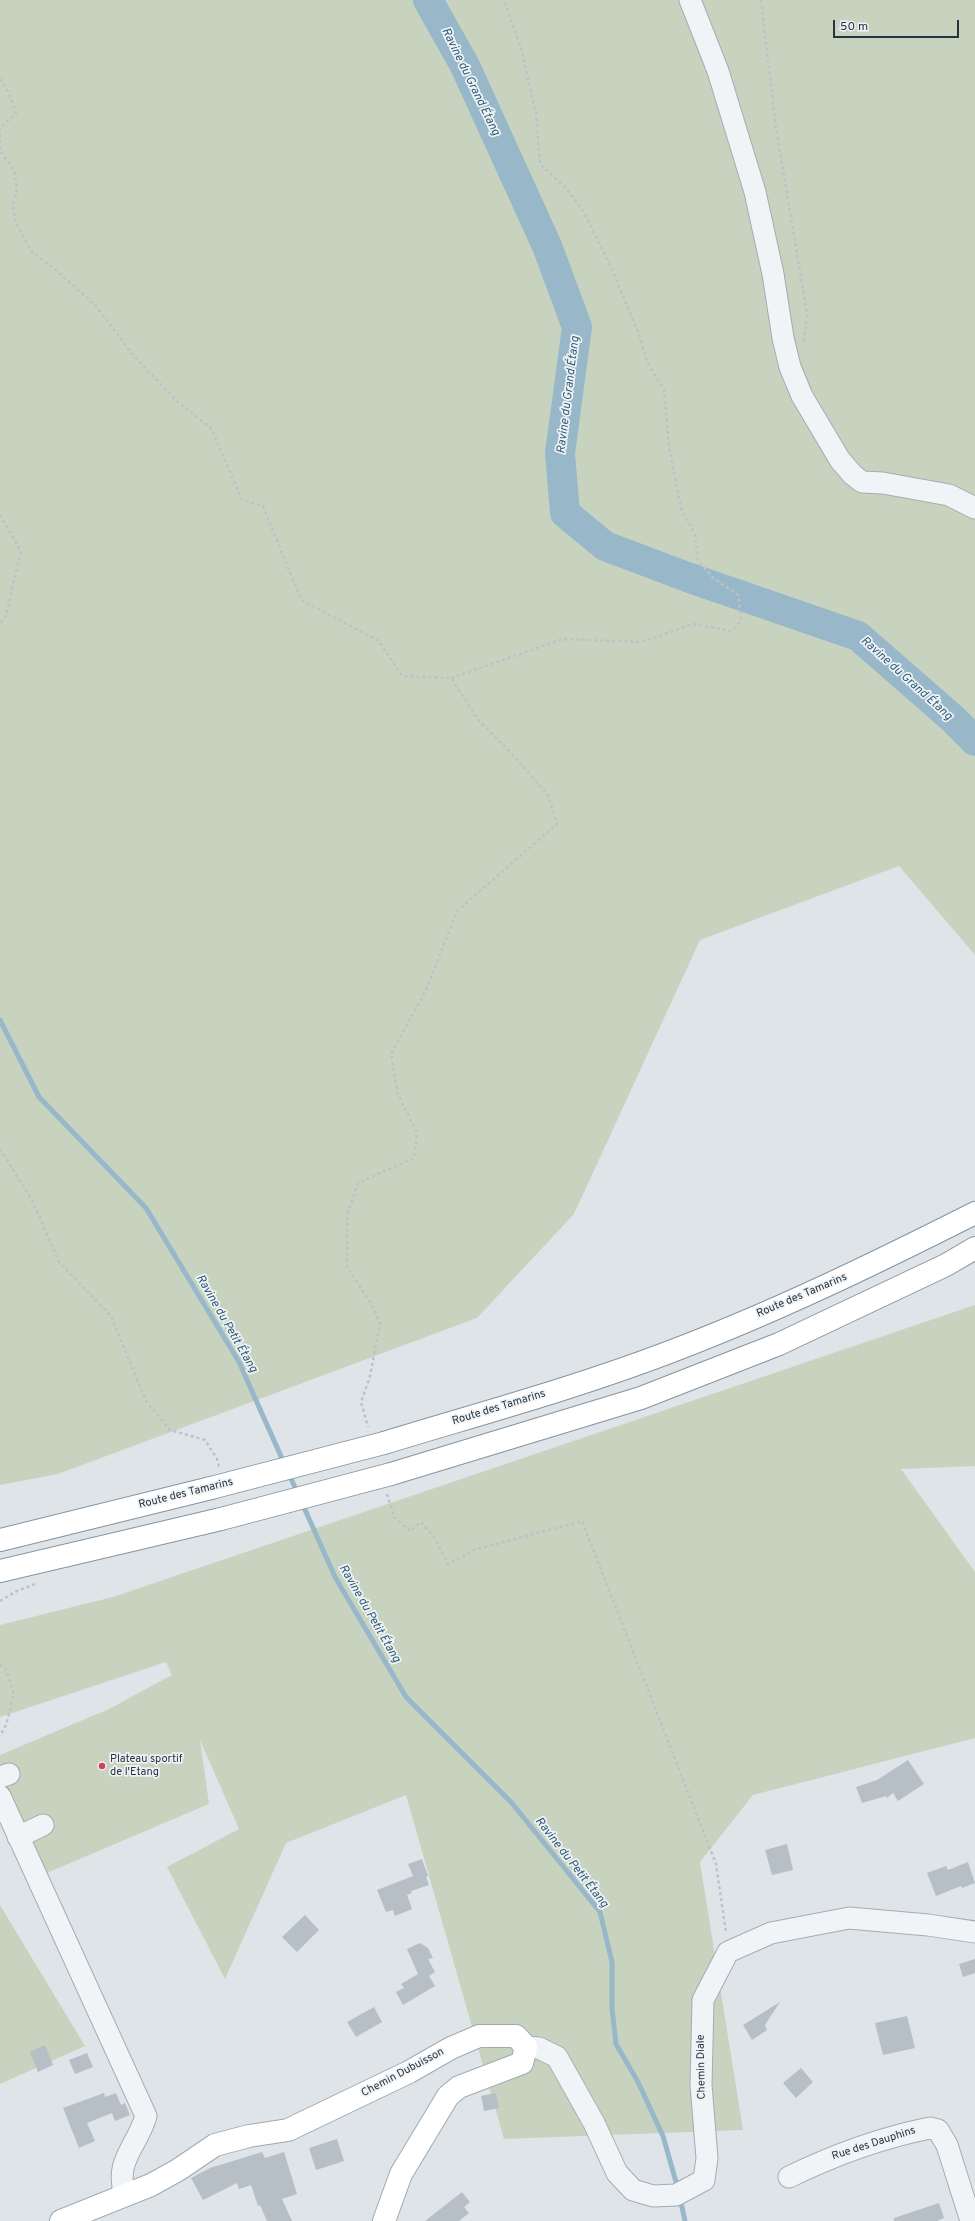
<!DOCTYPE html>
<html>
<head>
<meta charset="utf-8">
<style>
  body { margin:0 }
  #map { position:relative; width:975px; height:2221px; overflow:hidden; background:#dfe4e9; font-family:Overpass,sans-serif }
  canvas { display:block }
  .scale { position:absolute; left:833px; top:20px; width:126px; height:18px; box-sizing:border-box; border:2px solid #273440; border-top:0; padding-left:5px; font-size:12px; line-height:14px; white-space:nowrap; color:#273440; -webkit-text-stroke:3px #eef3f6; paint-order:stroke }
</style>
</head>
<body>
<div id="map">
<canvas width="975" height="2221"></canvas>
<div class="scale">50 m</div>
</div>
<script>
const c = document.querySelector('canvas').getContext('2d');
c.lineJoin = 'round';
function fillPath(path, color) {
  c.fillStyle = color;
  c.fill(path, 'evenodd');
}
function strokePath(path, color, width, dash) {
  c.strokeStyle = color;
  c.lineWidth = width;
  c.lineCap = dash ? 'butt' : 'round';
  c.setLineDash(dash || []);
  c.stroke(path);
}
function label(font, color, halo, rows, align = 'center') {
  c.font = font + ' Overpass,sans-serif';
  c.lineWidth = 3.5;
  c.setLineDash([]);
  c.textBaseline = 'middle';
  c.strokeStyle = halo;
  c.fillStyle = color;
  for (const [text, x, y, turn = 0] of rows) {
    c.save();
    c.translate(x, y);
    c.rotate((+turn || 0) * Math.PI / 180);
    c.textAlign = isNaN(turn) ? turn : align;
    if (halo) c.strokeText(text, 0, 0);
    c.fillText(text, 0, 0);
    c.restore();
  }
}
fillPath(new Path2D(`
  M0 0H975V955L899 866 700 940 574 1214 477 1318 58 1474 0 1485Z
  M975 1305V1466L901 1469 975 1572V1738L753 1795 700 1862 743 2130 504 2139 406 1795 286 1843 225 1979 167 1867 239 1829 200 1740 209 1804 42 1875 0 1777V1755L109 1709 172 1675 166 1662 0 1717V1625L113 1597Z
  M0 1905 85 2046 0 2084Z`), '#c7d3bf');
strokePath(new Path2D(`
  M0 1020 39 1097 146 1208 239 1362 284 1463
  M288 1472 298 1494
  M302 1503 335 1577 406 1697 511 1802 600 1912 612 1962V2008L616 2044 638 2082 663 2136 678 2189
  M680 2198 685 2221`), '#98b8ca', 5);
strokePath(new Path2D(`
  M428 0 465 66 547 246 577 327 560 453 565 513 605 546 687 577 858 636 952 718 975 741`), '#98b8ca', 30);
fillPath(new Path2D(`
  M908 1760 924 1784 898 1801 893 1793 887 1798 886 1796 862 1803 856 1787 877 1780Z
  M787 1844 793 1870 772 1875 765 1850Z
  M422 1859 428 1876 426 1877 429 1885 411 1891 412 1893 407 1895 412 1909 395 1916 393 1910 386 1912 377 1890 413 1876 408 1864Z
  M968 1862 975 1883 962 1888 961 1886 936 1896 927 1873 946 1866 948 1870Z
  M305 1915 319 1930 297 1952 282 1937Z
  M420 1943 428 1948 433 1958 428 1959 435 1972 429 1976 435 1986 403 2005 396 1992 404 1988 401 1984 418 1974 407 1949Z
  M975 1959V1973L963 1977 959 1964Z
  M780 2002 765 2025 767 2030 752 2040 743 2025Z
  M374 2007 382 2022 356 2037 347 2022Z
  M907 2016 915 2048 883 2055 875 2023Z
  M45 2045 53 2065 38 2072 30 2052Z
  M87 2053 93 2067 75 2074 69 2060Z
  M801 2068 813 2082 796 2098 783 2083Z
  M104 2093 105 2097 116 2093 121 2105 125 2103 130 2115 115 2121 112 2113 87 2123 95 2141 79 2148 63 2108Z
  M496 2093 499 2108 484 2111 481 2096Z
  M337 2139 344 2161 316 2170 309 2148Z
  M262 2152 265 2158 284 2152 297 2194 282 2199 292 2221H267L260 2205 258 2206 251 2185 239 2189 237 2183 203 2200 191 2178 210 2168Z
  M462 2192 470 2202 464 2207 469 2213 459 2221H425Z
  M939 2203 944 2218 937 2221H894V2218Z`), '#b6bec6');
const minor = new Path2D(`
  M690 0 718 71 755 192 773 274 783 338 790 367 802 396 840 460 853 475 862 482 883 483 949 495 975 508
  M0 1777 9 1774
  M0 1796 146 2116C137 2147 114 2161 125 2195
  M18 1837 43 1825
  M526 2047 539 2048 557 2057 594 2123 617 2173 633 2190 653 2196 676 2195 704 2180 707 2158 701 2085 703 2000 728 1952 771 1933 849 1918 928 1925 975 1932
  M789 2177C834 2155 880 2138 930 2128L938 2130 947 2145 971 2221`);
const major = new Path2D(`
  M61 2221 151 2185 178 2170 215 2145 249 2136 288 2130 409 2072 451 2048 479 2036H516L526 2047 522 2063 459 2087 448 2096 401 2174 384 2221`);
const highway = new Path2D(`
  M384 1443C479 1414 575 1388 667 1353 773 1313 874 1264 975 1213
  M391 1474 641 1398 779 1344 946 1265 975 1248
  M0 1540 211 1488
  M0 1571 221 1519`);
strokePath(minor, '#a4acb3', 23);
strokePath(major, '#9daab5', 24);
strokePath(highway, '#8594a0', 24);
strokePath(new Path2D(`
  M761 0 775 121 807 314 804 342
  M0 79 9 93 16 113 0 128V151L14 170 17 190 13 205 15 221 31 251 58 272 96 306 133 355 180 404 211 428 242 500 263 506 301 600 379 641 402 676 451 678 479 721 512 754 548 795 557 824 457 911 426 990 391 1054 398 1095 417 1133 414 1158 358 1183 347 1216V1267L372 1305 380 1323 370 1376 361 1402 368 1427
  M0 515 21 551 6 616 0 624
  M451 678 563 639 642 642 693 624 732 631 741 620 738 595 712 577 698 561 695 534 681 509 669 446 664 390 648 364 639 334 610 265 584 212 566 188 540 164 536 114 521 48 504 0
  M0 1149 32 1200 59 1262 111 1316 146 1401 170 1430 205 1440 217 1459 219 1467
  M387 1494 394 1517 410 1531 421 1522 435 1538 448 1564 474 1550 582 1521 716 1864 726 1933
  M0 1601 17 1591 38 1583
  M0 1665 5 1667 14 1694 6 1725 0 1736`), '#bcc2c7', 2.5, [3, 3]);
strokePath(minor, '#f1f4f7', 21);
strokePath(major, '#fff', 22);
strokePath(highway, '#fff', 22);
const highwayBridge = new Path2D(`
  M211 1488 384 1443
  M221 1519 391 1474`);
strokePath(highwayBridge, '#8594a0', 24, []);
strokePath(highwayBridge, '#fff', 22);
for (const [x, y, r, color] of [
  [102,1766,4,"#d43e69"]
]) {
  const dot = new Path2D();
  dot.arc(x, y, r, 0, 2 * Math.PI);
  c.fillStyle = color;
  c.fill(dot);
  strokePath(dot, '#eef3f6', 1.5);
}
label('11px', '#273440', '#eef3f6', [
  ["Route des Tamarins",802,1296,-23],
  ["Route des Tamarins",499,1408,-17],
  ["Route des Tamarins",186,1494,-14],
  ["Chemin Diale",702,2067,-91],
  ["Chemin Dubuisson",403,2073,-28],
  ["Rue des Dauphins",874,2144,-18]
]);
label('11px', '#273440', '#eef3f6', [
  ["Plateau sportif",110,1760],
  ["de l'Etang",110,1773]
], 'left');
label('italic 12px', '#2f5976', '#eef3f6', [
  ["Ravine du Grand Étang",470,82,64],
  ["Ravine du Grand Étang",569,395,-83],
  ["Ravine du Grand Étang",906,679,42],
  ["Ravine du Petit Étang",226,1324,60],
  ["Ravine du Petit Étang",369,1614,60],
  ["Ravine du Petit Étang",571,1863,52]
]);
</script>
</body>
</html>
